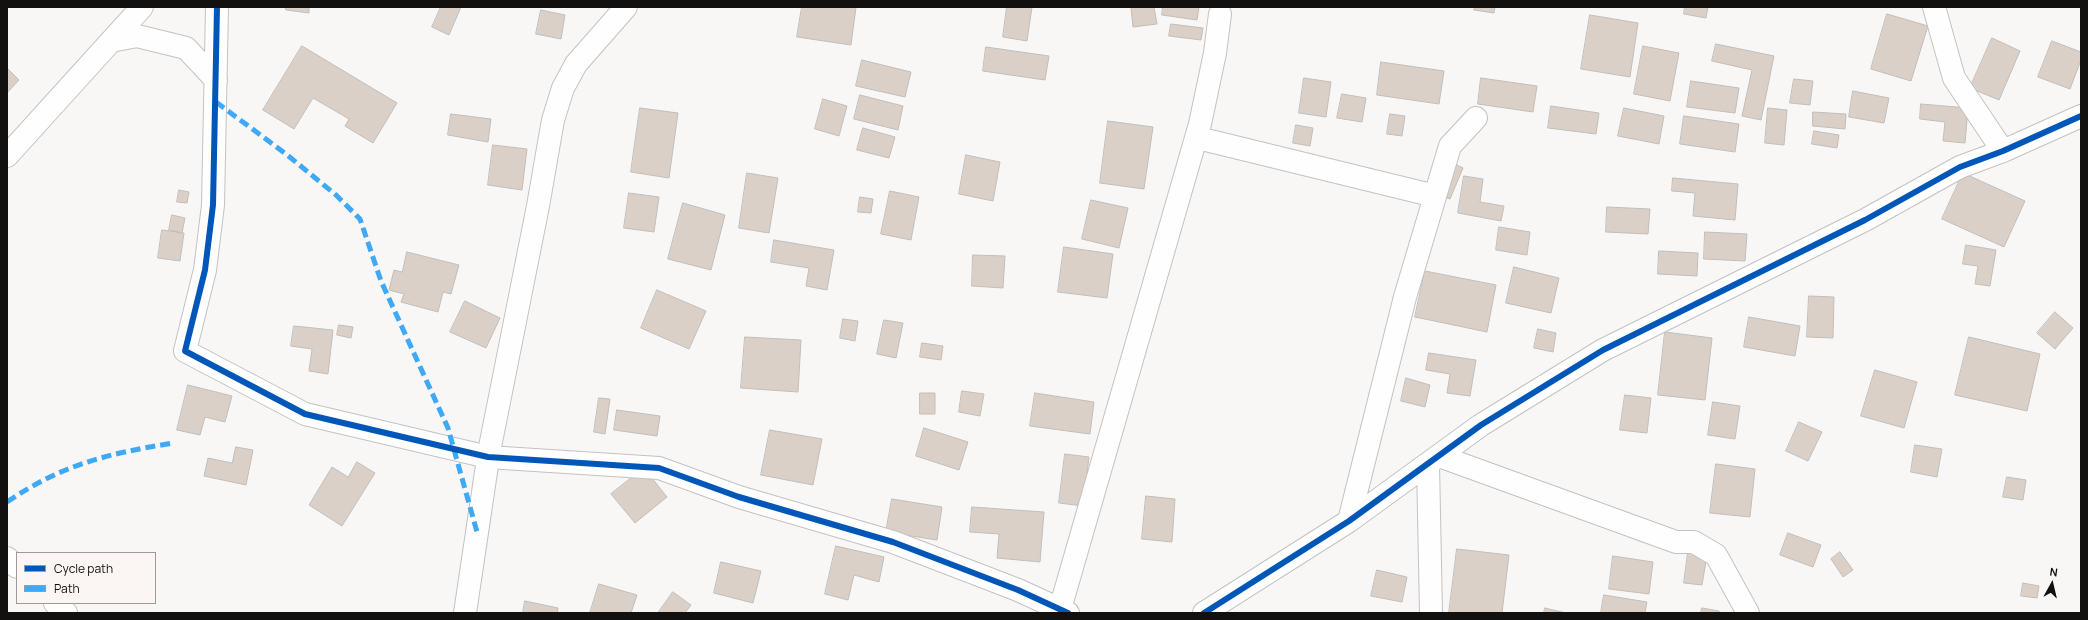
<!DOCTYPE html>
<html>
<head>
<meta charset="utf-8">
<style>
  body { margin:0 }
  #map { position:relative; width:2088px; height:620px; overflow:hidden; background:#f9f7f5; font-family:Manrope,sans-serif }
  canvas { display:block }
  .frame { position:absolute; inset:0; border:8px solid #121110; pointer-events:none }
  .legend { position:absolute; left:16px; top:552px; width:140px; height:52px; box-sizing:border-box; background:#fbf6f3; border:1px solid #9e9a98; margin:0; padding:5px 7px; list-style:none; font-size:12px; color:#121110 }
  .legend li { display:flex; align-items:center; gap:8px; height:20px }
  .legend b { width:20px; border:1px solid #9e9a98 }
  .north { position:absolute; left:2032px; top:564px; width:40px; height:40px; -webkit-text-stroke:3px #fbf6f3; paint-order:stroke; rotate:8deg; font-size:11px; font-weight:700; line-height:16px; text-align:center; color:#121110 }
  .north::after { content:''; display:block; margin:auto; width:14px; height:18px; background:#121110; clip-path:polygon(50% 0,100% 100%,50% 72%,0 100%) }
</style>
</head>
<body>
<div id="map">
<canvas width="2088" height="620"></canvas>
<div class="frame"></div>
<ul class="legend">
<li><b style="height:5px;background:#0057b8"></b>Cycle path</li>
<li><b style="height:5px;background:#3fa9f5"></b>Path</li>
</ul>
<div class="north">N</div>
</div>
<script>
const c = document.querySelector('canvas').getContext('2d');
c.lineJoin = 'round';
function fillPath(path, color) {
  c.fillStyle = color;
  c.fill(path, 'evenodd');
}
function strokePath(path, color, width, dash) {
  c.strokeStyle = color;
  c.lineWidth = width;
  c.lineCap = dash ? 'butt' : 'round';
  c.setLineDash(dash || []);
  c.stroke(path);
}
const building = new Path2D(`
  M286 7H309V13L286 10Z
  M441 7H461L449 35 432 27Z
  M802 7H856L851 45 797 37Z
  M1007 7H1032L1027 41 1003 37Z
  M1154 7 1157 24 1133 27 1131 8Z
  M1163 7H1199L1197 20 1162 15Z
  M1475 7H1495L1494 13 1474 10Z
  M1685 7H1708L1706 18 1684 14Z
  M541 10 565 15 561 39 536 34Z
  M1887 14 1928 26 1911 81 1871 69Z
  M1590 15 1638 23 1630 77 1581 69Z
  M1171 24 1203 28 1201 40 1169 36Z
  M1992 38 2020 51 1999 100 1970 88Z
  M2052 41 2081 52V60L2070 89 2038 77Z
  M1716 44 1774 56 1761 120 1742 116 1752 70 1712 61Z
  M302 46 397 103 373 143 345 126 349 119 313 98 294 129 263 110Z
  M1643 46 1679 53 1670 101 1634 94Z
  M986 47 1049 56 1045 80 983 71Z
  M862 60 911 72 905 97 856 86Z
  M1381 62 1444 71 1439 104 1377 95Z
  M7 68 19 80 7 93Z
  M1304 78 1331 82 1326 117 1299 113Z
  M1481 78 1537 86 1533 112 1478 104Z
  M1794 79 1813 81 1810 105 1790 103Z
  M1691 81 1739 88 1735 113 1687 107Z
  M1853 91 1889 98 1884 123 1849 117Z
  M1342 94 1366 98 1362 122 1337 118Z
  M860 95 903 106 898 130 854 119Z
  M823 99 847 106 839 136 815 129Z
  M1921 104 1968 108 1965 143 1943 141 1945 122 1920 119Z
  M1551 106 1599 113 1596 134 1548 128Z
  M640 108 678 113 669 178 631 172Z
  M1624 108 1664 116 1659 144 1618 136Z
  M1768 108 1787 110 1784 145 1765 143Z
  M1813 112 1846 114 1845 129 1813 126Z
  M451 114 491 119 488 142 448 135Z
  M1390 114 1405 116 1402 136 1387 134Z
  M1684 116 1739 124 1735 152 1680 144Z
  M1108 121 1153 127 1144 189 1100 183Z
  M1296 125 1313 128 1310 146 1293 143Z
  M863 128 895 137 889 158 857 150Z
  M1814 131 1839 135 1837 148 1812 144Z
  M493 145 527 149 522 190 488 185Z
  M966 155 1000 162 993 201 959 194Z
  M1453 163 1463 168 1450 199 1439 195Z
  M747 173 778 178 769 233 739 228Z
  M1963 173 2025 201 2004 247 1942 219Z
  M1464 176 1483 179 1480 202 1504 206 1501 221 1458 213Z
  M1673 178 1738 184 1735 220 1693 216 1695 193 1672 191Z
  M179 190 189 192 187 203 177 202Z
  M890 191 919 197 911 240 881 234Z
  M629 193 659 197 654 232 624 228Z
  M860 197 873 199 871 213 858 212Z
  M1091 200 1128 208 1119 248 1082 239Z
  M683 203 725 215 711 270 668 259Z
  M1607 207 1650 209 1648 234 1606 232Z
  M172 215 185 218 182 233 169 230Z
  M1499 227 1530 232 1527 255 1496 250Z
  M162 230 184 233 180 261 158 258Z
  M1705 232 1747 234 1745 261 1704 259Z
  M774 240 834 250 827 290 806 286 809 268 771 262Z
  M1966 245 1996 250 1990 286 1975 284 1978 266 1963 264Z
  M1064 247 1113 254 1107 298 1058 292Z
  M1659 251 1698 253 1697 276 1658 274Z
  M407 252 459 265 451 294 443 292 438 312 401 302 404 294 389 290 394 270 402 272Z
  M973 255 1005 256 1003 288 972 286Z
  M1514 267 1559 278 1551 313 1506 303Z
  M1425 271 1496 285 1487 332 1415 317Z
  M657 290 706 311 689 349 641 328Z
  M1809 296 1834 297 1833 338 1807 337Z
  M465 301 500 318 486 348 450 332Z
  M2055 312 2073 328 2055 349 2037 333Z
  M1749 317 1800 326 1795 356 1744 347Z
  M843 319 858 321 855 341 840 338Z
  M884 320 903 323 896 358 877 354Z
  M339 325 353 327 351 338 337 335Z
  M294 326 333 330 328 374 309 371 312 349 291 346Z
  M1538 329 1556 333 1553 352 1534 348Z
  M1665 332 1712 338 1705 400 1658 395Z
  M745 337 801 340 798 392 741 388Z
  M1969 337 2040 354 2027 411 1955 395Z
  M922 343 943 346 941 360 920 357Z
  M1429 353 1476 360 1470 396 1447 393 1450 374 1426 370Z
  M1875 370 1917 382 1904 428 1861 416Z
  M1406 378 1430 385 1425 407 1401 401Z
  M188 385 232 396 225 422 205 417 200 435 177 430Z
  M962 391 984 394 980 416 959 412Z
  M920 393H935V414H920Z
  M1035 393 1094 402 1090 434 1030 426Z
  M1625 395 1651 398 1647 433 1620 430Z
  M599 398 610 399 605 434 594 432Z
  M1713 402 1740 406 1735 439 1708 435Z
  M617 410 660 416 657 436 614 430Z
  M1799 422 1822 432 1808 461 1786 451Z
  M924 428 968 442 959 470 916 456Z
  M770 430 822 439 813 485 761 475Z
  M1915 445 1942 449 1937 477 1911 472Z
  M236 447 253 450 246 485 204 476 208 458 232 463Z
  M1065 454 1089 457 1083 506 1059 503Z
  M357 462 375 473 342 526 309 505 332 467 348 477Z
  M1716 464 1755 469 1750 517 1710 513Z
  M644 468 667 497 635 523 611 494Z
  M2007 477 2026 480 2023 500 2003 497Z
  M1146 496 1175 499 1172 542 1142 539Z
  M892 499 942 507 937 540 886 532Z
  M972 507 1044 512 1040 562 997 558 999 534 970 532Z
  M1788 533 1821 545 1813 567 1780 555Z
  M836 546 884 557 879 582 854 575 848 600 825 594Z
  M1457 549 1509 555 1502 613H1449Z
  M1688 552 1707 555 1702 585 1684 583Z
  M1840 552 1853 570 1843 577 1831 559Z
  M1613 556 1653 562 1649 594 1609 589Z
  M721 562 761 571 753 603 714 593Z
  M1377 570 1407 577 1402 602 1371 596Z
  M2023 583 2039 586 2037 598 2021 596Z
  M599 584 637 595 631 613H590Z
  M673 592 691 605 685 613H658Z
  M1604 595 1647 602 1645 613H1601Z
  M525 601 558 608 557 613H523Z
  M1545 608 1566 613H1544Z
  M1702 608 1719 611V613H1701Z`);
fillPath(building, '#dbd0c7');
strokePath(building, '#c0bebc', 1);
const minor = new Path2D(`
  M217 7 213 205 205 270 185 351 305 414 488 457 659 468 739 497 893 542 1018 590 1068 613
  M1934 7 1954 78 2003 151
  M111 41 137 36 186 48 216 80
  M1197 136 1202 139 1435 196
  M7 156 142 7
  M1439 456 1676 542H1694L1716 555 1748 613
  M1428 464 1431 613
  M1349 521 1405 297 1450 146 1476 118
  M7 558 17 567
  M55 603 66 613
  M1060 609 1200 124 1215 53 1220 14
  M465 613 489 452 538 206 553 120 563 88 576 64 626 7
  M1204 613 1349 521 1481 425 1603 350 1865 220 1960 167 2003 151 2081 116`);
strokePath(minor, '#c4c2c1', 24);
strokePath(minor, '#fefefe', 22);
strokePath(new Path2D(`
  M216 102 286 154 336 195 360 219 381 281 448 428 477 532
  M7 502C63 464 107 454 173 443`), '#3fa9f5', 5, [10, 5]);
strokePath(new Path2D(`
  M217 7 213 205 205 270 185 351 305 414 488 457 659 468 739 497 893 542 1018 590 1068 613
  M1204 613 1349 521 1481 425 1603 350 1865 220 1960 167 2003 151 2081 116`), '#0057b8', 6);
</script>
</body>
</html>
